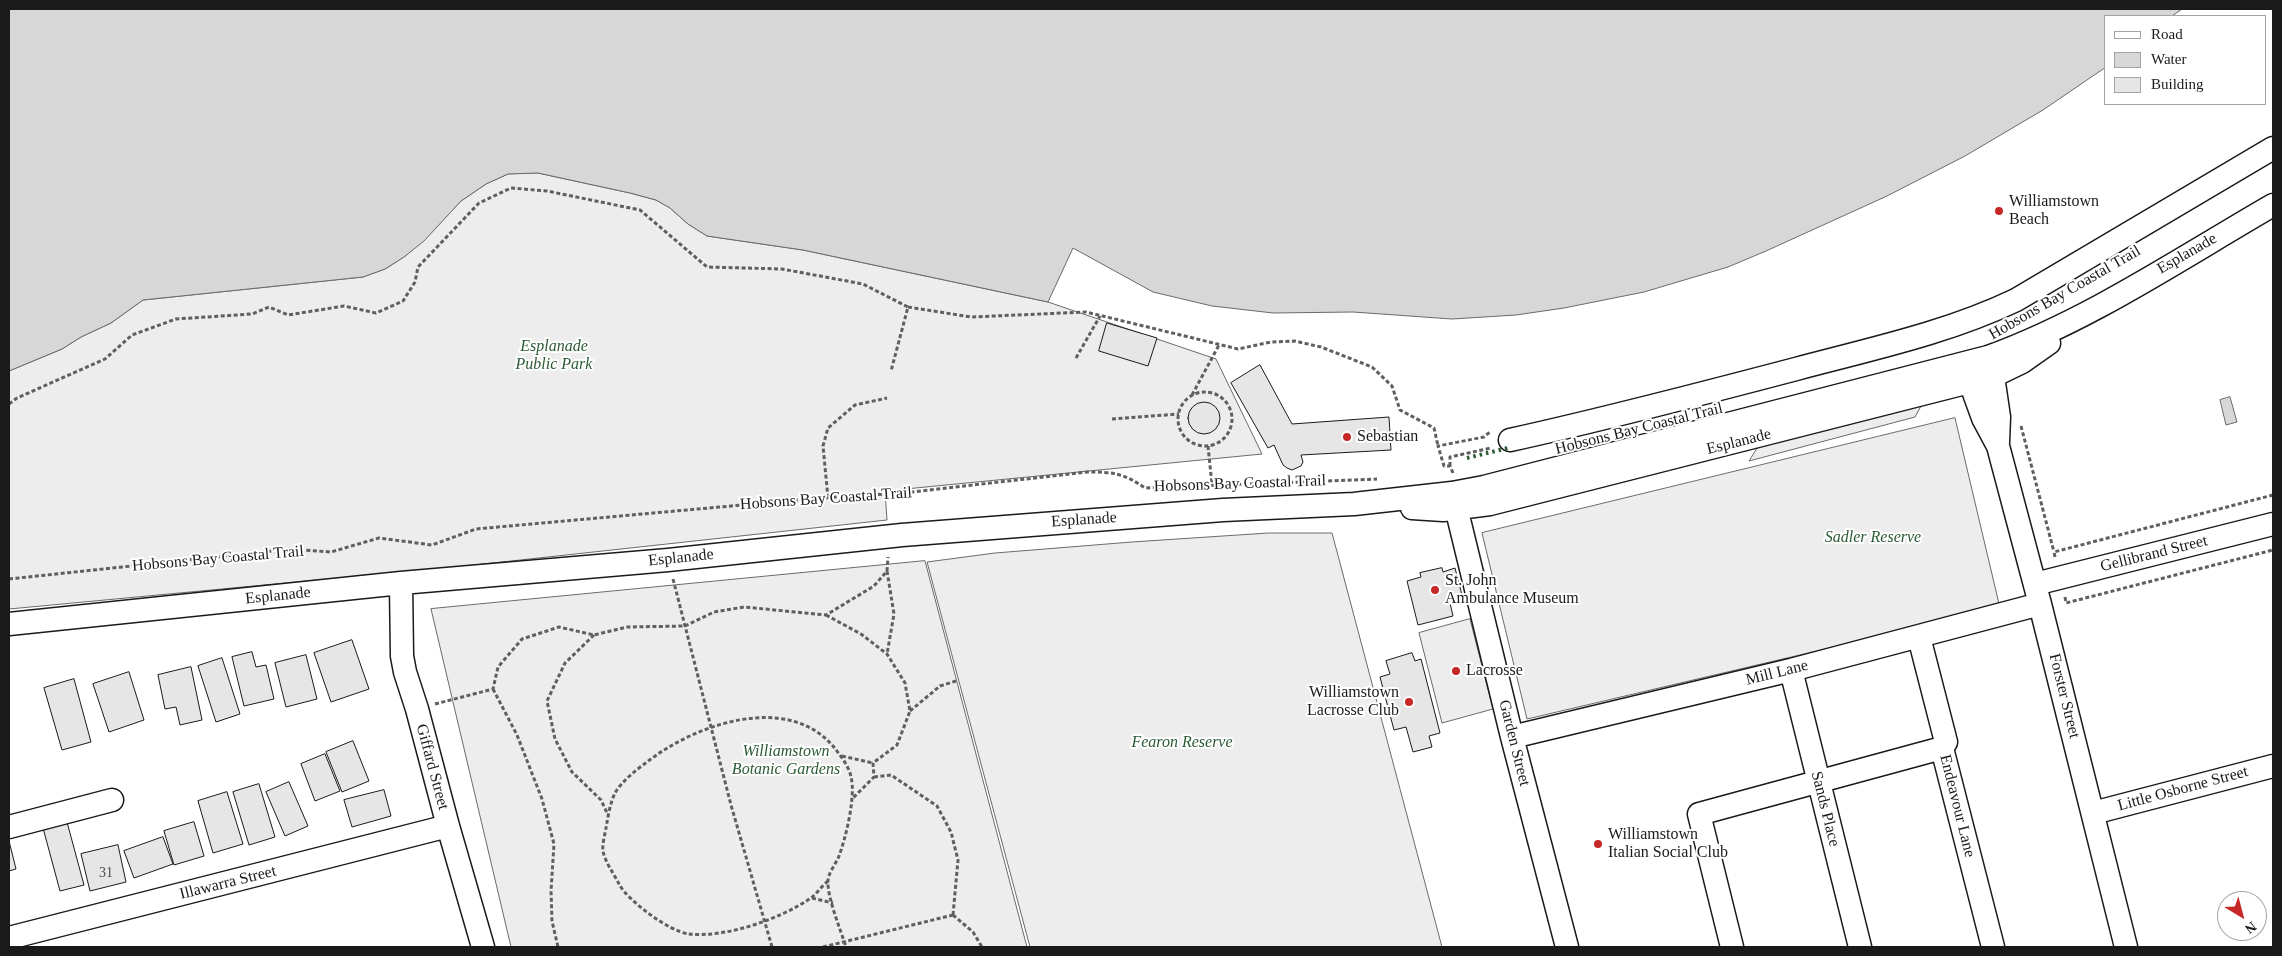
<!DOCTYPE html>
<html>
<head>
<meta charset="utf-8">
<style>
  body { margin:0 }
  #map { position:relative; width:2282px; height:956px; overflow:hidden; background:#fff; font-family:"Times New Roman",serif }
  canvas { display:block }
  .frame { position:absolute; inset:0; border:10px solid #1a1a1a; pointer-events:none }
  .legend { position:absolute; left:2104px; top:15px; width:162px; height:90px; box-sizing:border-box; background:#fff; border:1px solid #a3a3a3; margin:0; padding:6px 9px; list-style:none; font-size:15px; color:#1a1a1a }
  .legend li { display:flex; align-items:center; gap:10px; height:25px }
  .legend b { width:25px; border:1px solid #a3a3a3 }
  .north { position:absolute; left:2217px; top:891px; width:50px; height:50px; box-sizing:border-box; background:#fff; border:1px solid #a3a3a3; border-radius:50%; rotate:143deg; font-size:14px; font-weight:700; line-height:20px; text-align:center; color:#1a1a1a }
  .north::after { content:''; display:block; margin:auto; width:18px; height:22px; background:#c62828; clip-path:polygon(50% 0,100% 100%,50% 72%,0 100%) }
</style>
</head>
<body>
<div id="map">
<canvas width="2282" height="956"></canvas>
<div class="frame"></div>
<ul class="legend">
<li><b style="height:6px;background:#fff"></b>Road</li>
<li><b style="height:14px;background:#d7d7d7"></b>Water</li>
<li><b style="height:14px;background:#e6e6e6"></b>Building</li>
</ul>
<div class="north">N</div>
</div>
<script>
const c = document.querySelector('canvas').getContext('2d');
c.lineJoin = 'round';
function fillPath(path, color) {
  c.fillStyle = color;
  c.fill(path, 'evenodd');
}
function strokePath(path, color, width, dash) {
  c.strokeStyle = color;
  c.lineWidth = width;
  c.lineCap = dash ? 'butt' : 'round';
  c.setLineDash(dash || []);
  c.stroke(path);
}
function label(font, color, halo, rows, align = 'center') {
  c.font = font + ' "Times New Roman",serif';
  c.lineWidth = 4;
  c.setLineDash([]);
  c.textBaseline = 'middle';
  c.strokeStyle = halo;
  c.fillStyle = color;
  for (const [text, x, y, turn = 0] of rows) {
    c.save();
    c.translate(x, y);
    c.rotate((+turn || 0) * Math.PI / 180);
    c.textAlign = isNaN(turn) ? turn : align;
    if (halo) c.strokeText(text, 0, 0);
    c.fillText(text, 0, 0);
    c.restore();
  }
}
const built = new Path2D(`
  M538 173 630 193 656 200 670 208 688 224 707 236 803 250 1048 302 1216 359 1262 454 885 491 887 520 456 567 9 609V371L62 349 81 337 111 323 143 300 363 277 385 269 404 257 423 241 461 201 486 184 508 174Z
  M1926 397 1915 417 1749 461 1762 440Z
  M1955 418 2000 608 1527 719 1482 533Z
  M1269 533H1332L1442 947H1030L927 562 995 553 1132 542Z
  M925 561 1027 947H511L431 609Z
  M1470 619 1493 709 1442 723 1419 633Z`);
fillPath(built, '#ededed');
strokePath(built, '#6a6a6a', 1);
const water = new Path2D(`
  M9 9H2182L2172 16H2106V67L2043 110 1965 156 1887 196 1766 251 1728 267 1644 292 1564 308 1516 315 1452 319 1353 312 1273 313 1212 306 1153 292 1073 248 1048 302 803 250 707 236 688 224 670 208 656 200 630 193 538 173 508 174 486 184 461 201 424 241 404 257 385 269 363 277 143 300 111 323 81 337 62 349 9 371Z
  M2230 397 2237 422 2226 425 2220 400Z`);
fillPath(water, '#d7d7d7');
strokePath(water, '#6a6a6a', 1);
const building = new Path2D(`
  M1107 323 1157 338 1148 366 1099 351Z
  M1260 365 1292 424 1389 417 1391 450 1301 455 1303 462 1301 466 1292 470 1287 468 1283 465 1274 445 1268 448 1231 383Z
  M1188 418a16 16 0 1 1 32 0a16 16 0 1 1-32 0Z
  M1442 568 1443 572 1455 568 1463 599 1450 603 1453 616 1418 625 1407 581 1421 577 1420 573Z
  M352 640 369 689 331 702 314 653Z
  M252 652 256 667 266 665 274 699 244 706 232 657Z
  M1412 653 1415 661 1421 659 1440 733 1429 736 1432 747 1413 752 1406 727 1394 730 1380 677 1390 674 1386 661Z
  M306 655 317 699 286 707 275 663Z
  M222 658 240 714 216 722 198 666Z
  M191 667 202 720 180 725 176 707 165 709 158 675Z
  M129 672 144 720 109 732 93 684Z
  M74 679 91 742 62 750 44 688Z
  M353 741 369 781 342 792 326 752Z
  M325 754 340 791 315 801 301 764Z
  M289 782 308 826 285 836 266 792Z
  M259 784 275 837 249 845 233 792Z
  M384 790 391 816 352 827 344 800Z
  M227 792 243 844 213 853 198 801Z
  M67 822 84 885 60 891 43 828Z
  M194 822 204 856 174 865 164 831Z
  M163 837 173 864 134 878 124 851Z
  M9 841 16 869 9 871Z
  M118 845 126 882 90 891 81 854Z`);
fillPath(building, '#e6e6e6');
strokePath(building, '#1a1a1a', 1);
const minor = new Path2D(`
  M1993 376 1999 417 1998 442
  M1970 382 1983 418 1998 446 2040 604 2126 947
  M1510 440C1606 419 1701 394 1796 369 1871 349 1947 333 2016 300L2273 148
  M1453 495 1512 737 1567 947
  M1412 508 1443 510 1490 504 1993 376 2022 362 2049 343
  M401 583 402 656 405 672 417 709 448 826 483 947
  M2035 584 2273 524
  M9 624 401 583 668 560 902 535 1223 510 1354 504 1452 493 1484 487 1988 357C2088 321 2181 258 2273 205
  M1919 637 1946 742 1942 748 1993 947
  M1791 670 1860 947
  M1512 737 1791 670 2040 604
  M2093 813 2273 766
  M9 827 112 800
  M9 938 448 826
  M1732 947 1699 814 1942 748`);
strokePath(minor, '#1a1a1a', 25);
strokePath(new Path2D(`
  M908 307 971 317 1086 312 1238 349 1271 342 1295 341 1321 347 1372 367 1392 386 1400 410 1434 428 1438 446
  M1076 358 1100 316
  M1178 419a27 27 0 1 1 54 0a27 27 0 1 1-54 0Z
  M1192 395 1219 345
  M9 404 17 398 105 359 132 335 176 319 252 314 269 307 288 315 344 306 376 313 403 301 415 282 418 267 479 203 511 188 547 191 640 210 707 267 782 269 863 284 908 307 891 371
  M1112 419 1179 414
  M2021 426 2054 552
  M1208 446 1212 485
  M1450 466V457L1491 448
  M1453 473 1450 466H1444L1438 446 1484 437 1491 431
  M828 498 823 446 828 428 855 405 887 398
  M2055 557 2054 552 2273 495
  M887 571 894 614 887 654
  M9 579 291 549 331 552 379 538 432 545 476 529 820 498 903 493 1087 472C1113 472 1123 473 1145 488L1377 479
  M673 579 731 805 772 947
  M2065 597 2066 603 2273 550
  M826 615 861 634 887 654 905 683 910 711 897 745 873 763 874 777 851 800
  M594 635 565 663 547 701 555 739 572 772 601 800 608 815
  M493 689 517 735 542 799 554 844 551 891 552 921 558 947
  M435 704 493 689 498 667 522 639 559 627 594 635 627 627 685 626 714 612 744 607 826 615 874 586 887 571 888 557
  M910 711 940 686 956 681
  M842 756 873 763
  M874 777 891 775 937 806 951 832 958 860 953 915
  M828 881C822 886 817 893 811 898 780 919 726 938 689 934 670 932 628 901 619 884 614 874 605 862 603 851 602 845 605 834 606 828 608 817 610 803 615 793 622 781 636 770 647 762 694 725 786 692 833 746 840 755 849 766 851 777 856 796 846 837 839 856 836 864 828 873 828 881 827 897 841 931 846 947
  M812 898 833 903
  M953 915 973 932 982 947
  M823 947 953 915`), '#5f5f5f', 3, [4, 2.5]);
strokePath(minor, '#fff', 22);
strokePath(new Path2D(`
  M1467 458 1508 448`), '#2b5a34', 4, [2.5, 4]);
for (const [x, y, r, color] of [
  [1999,211,5,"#c62828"],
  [1347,437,5,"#c62828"],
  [1435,590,5,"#c62828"],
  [1456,671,5,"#c62828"],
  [1409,702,5,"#c62828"],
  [1598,844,5,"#c62828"]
]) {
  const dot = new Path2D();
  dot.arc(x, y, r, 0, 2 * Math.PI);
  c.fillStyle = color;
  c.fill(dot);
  strokePath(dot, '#fff', 2);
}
label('14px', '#4d4d4d', null, [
  ["31",106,873]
]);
label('16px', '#1a1a1a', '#fff', [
  ["Williamstown",2009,202],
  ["Beach",2009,220],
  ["Sebastian",1357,437],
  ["St. John",1445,581],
  ["Ambulance Museum",1445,599],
  ["Lacrosse",1466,671],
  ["Williamstown",1399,693,"right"],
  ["Lacrosse Club",1399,711,"right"],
  ["Williamstown",1608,835],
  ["Italian Social Club",1608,853]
], 'left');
label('16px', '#1a1a1a', '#fff', [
  ["Esplanade",2187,254,-30],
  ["Hobsons Bay Coastal Trail",2065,293,-30],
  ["Hobsons Bay Coastal Trail",1639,429,-14],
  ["Esplanade",1739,442,-14],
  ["Hobsons Bay Coastal Trail",1240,484,-2],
  ["Hobsons Bay Coastal Trail",826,499,-4],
  ["Esplanade",1084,520,-4],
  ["Gellibrand Street",2154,554,-14],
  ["Esplanade",681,558,-6],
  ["Hobsons Bay Coastal Trail",218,559,-5],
  ["Esplanade",278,596,-6],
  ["Mill Lane",1777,673,-14],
  ["Forster Street",2064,696,76],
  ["Garden Street",1514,743,76],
  ["Giffard Street",432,767,75],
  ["Little Osborne Street",2183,789,-15],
  ["Endeavour Lane",1957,806,76],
  ["Sands Place",1825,809,76],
  ["Illawarra Street",228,883,-14]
]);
label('italic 16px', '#2b5a34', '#fff', [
  ["Esplanade",554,347],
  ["Public Park",554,365],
  ["Sadler Reserve",1873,538],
  ["Fearon Reserve",1182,743],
  ["Williamstown",786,752],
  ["Botanic Gardens",786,770]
]);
</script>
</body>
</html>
